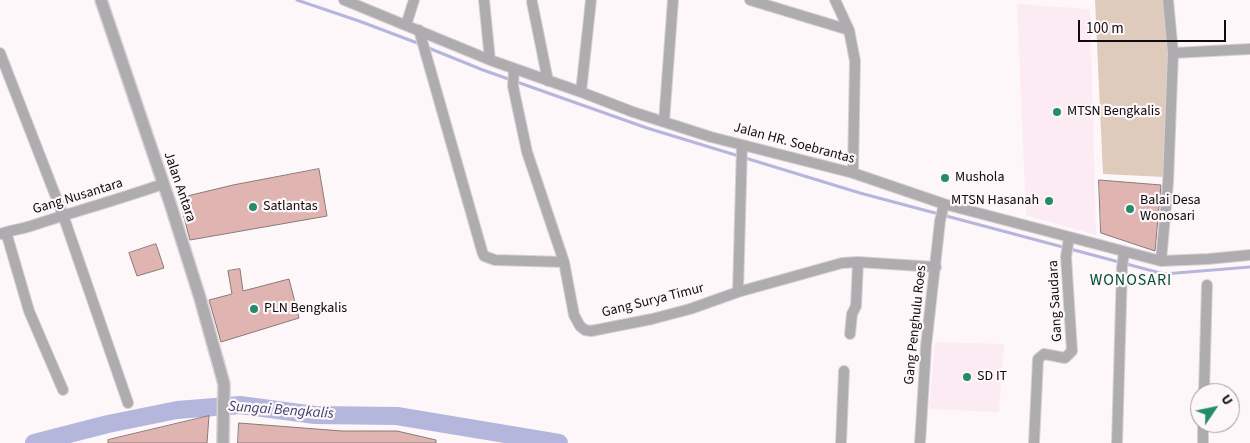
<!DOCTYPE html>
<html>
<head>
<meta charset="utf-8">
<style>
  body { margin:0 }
  #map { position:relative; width:1250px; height:443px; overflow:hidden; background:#fdf7fa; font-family:"Source Sans 3",sans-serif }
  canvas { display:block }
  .north { position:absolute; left:1190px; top:383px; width:50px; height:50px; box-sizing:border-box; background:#fdf7fa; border:1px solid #9e999b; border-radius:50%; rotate:56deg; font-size:14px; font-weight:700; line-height:20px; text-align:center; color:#100b0d }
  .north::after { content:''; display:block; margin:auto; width:18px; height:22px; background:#258c68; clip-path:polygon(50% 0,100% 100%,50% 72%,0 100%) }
  .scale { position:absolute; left:1078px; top:20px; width:148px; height:22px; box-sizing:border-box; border:2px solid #100b0d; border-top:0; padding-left:6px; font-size:15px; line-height:18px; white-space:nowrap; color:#100b0d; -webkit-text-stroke:4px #fdf7fa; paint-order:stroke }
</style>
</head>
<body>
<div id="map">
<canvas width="1250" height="443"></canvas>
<div class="north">U</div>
<div class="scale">100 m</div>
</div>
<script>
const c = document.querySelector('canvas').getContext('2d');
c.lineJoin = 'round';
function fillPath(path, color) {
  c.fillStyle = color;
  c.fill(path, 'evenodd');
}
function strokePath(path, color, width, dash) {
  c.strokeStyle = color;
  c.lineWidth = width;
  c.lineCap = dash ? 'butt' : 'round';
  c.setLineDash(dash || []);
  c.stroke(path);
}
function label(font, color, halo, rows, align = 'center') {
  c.font = font + ' "Source Sans 3",sans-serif';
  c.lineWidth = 4.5;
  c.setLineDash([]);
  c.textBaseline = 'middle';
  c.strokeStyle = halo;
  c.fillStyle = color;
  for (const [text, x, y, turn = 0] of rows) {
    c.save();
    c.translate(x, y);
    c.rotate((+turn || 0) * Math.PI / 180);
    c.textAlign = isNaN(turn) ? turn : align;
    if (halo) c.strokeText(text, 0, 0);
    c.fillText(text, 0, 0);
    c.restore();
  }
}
fillPath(new Path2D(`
  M1017 4 1090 9 1096 235 1026 215Z
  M935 342 1004 344 999 412 929 409Z`), '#fcebf2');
fillPath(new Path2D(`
  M1095 0H1164L1170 51 1165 177 1103 174Z`), '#dfcbbb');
strokePath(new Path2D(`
  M297 0 359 21 420 44
  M426 47 483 70 647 128 860 193 1164 274 1250 267`), '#b4b7db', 3);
strokePath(new Path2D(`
  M34 443 108 424 177 410 240 405 315 415 397 416 559 443`), '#b4b7db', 18);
const building = new Path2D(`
  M319 169 327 216 190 240 179 198 233 185Z
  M1099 180 1161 185 1155 251 1101 233Z
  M156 244 164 268 137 276 129 253Z
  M240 269 243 291 289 279 299 318 221 342 209 300 232 294 228 271Z
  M209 416 207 443H108V440Z
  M239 423 342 431H397L436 440V443H238Z`);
fillPath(building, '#e0b5b1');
strokePath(building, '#887a79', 1);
const minor = new Path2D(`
  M344 0 490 60 581 92 633 112 711 137 853 173 944 204 1161 261 1208 259 1250 255
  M484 0 490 60
  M750 0 849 30
  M835 0 849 30 855 61 853 173
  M532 2 548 81
  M406 25 414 0
  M419 30 482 251 484 256 495 260 564 262
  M0 53 63 215 128 403
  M1173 53 1250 49
  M514 69 513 86 527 152 564 262 574 315 580 326 585 330 591 331 652 319 690 309 738 292 842 263 858 262 936 267
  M581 92 591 0
  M664 122 673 0
  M6 232 29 311 63 390
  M0 234C11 230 23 229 34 225 77 211 120 199 163 184
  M1161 261 1168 183 1173 53 1168 0
  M738 292 742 145
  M850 334 852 314 856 306 858 262
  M1204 393 1207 285
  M841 443 844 371
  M920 443 926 346 940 221 944 204
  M1034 443 1038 359 1044 354 1065 358 1072 351 1066 257 1069 237
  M1117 443 1122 268 1124 252
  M1203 443V423`);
const tertiary = new Path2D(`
  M101 0 170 203 200 298 224 384 223 443`);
strokePath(minor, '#d7d1d4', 12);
strokePath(tertiary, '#d7d1d4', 14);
strokePath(minor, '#afacb0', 10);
strokePath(tertiary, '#afacb0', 11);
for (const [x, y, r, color] of [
  [1057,112,5,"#258c68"],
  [945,178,5,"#258c68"],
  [1049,201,5,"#258c68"],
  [253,207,5,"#258c68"],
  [1130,209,5,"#258c68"],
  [254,309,5,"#258c68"],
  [967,377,5,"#258c68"]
]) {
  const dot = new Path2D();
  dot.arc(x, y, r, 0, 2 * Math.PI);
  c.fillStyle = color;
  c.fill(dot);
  strokePath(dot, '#fdf7fa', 2);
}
label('14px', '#100b0d', '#fdf7fa', [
  ["MTSN Bengkalis",1067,112],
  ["Mushola",955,178],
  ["MTSN Hasanah",1039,201,"right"],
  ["Balai Desa",1140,201],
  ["Wonosari",1140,217],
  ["Satlantas",263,207],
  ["PLN Bengkalis",264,309],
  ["SD IT",977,377]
], 'left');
label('14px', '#100b0d', '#fdf7fa', [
  ["Jalan HR. Soebrantas",794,144,15],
  ["Jalan Antara",179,187,71],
  ["Gang Nusantara",78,197,-17],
  ["Gang Surya Timur",653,301,-14],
  ["Gang Saudara",1056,301,-93],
  ["Gang Penghulu Roes",916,325,-84]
]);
label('italic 15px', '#3e4070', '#fdf7fa', [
  ["Sungai Bengkalis",281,411,4]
]);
c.letterSpacing = '1px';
label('16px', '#004d36', '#fdf7fa', [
  ["WONOSARI",1131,281]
]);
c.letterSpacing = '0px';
</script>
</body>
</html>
